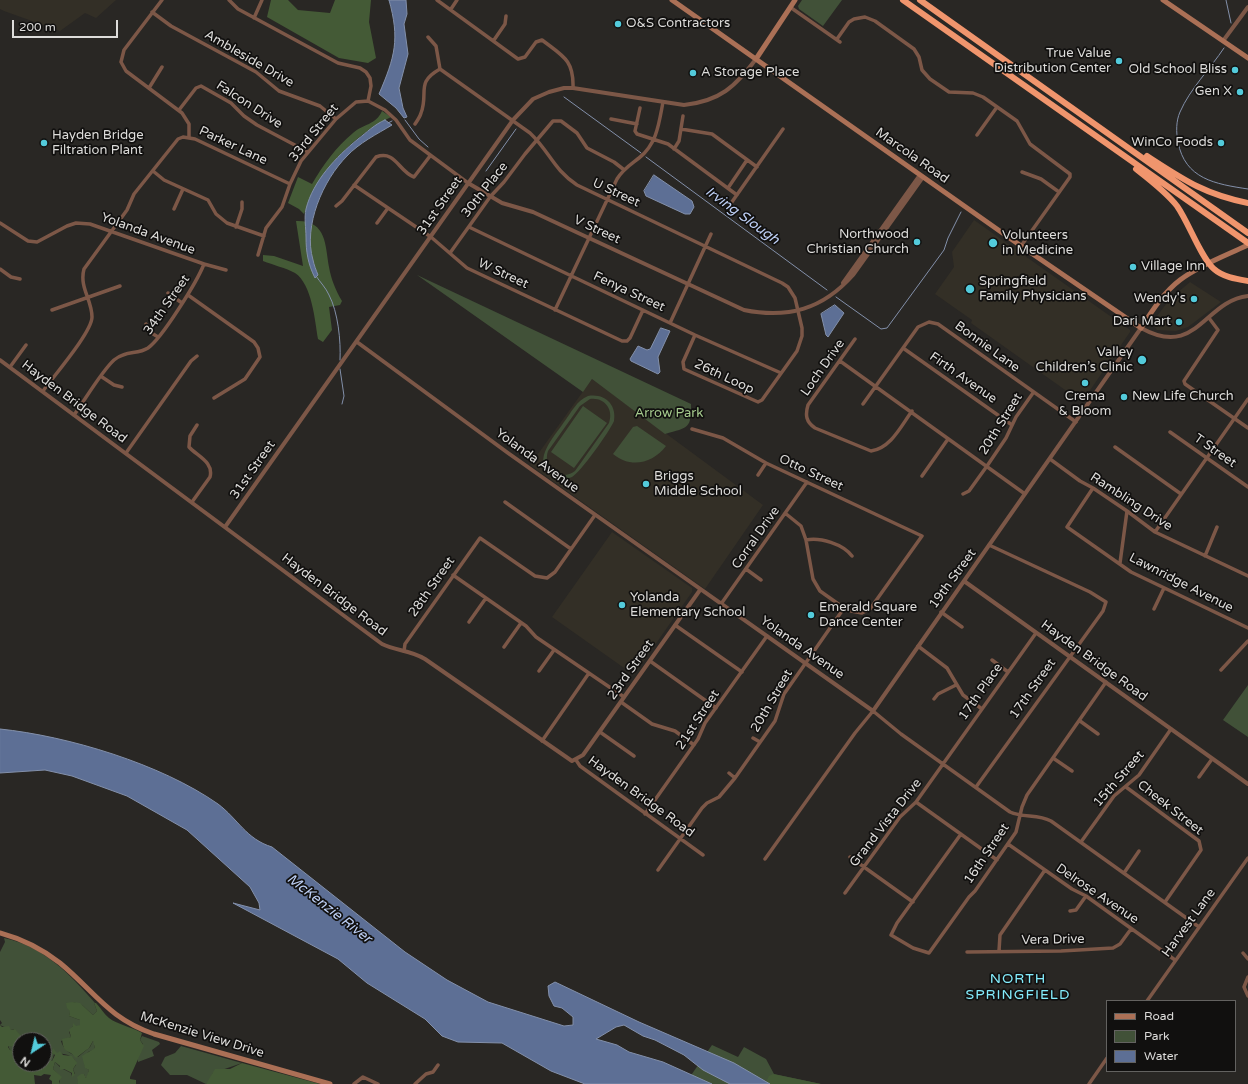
<!DOCTYPE html>
<html>
<head>
<meta charset="utf-8">
<style>
  body { margin:0 }
  #map { position:relative; width:1248px; height:1084px; overflow:hidden; background:#292724; font-family:"Varela Round",sans-serif }
  canvas { display:block }
  .legend { position:absolute; left:1106px; top:1000px; width:130px; height:72px; box-sizing:border-box; background:#11100f; border:1px solid #636260; margin:0; padding:5px 7px; list-style:none; font-size:12px; color:#dddcda }
  .legend li { display:flex; align-items:center; gap:8px; height:20px }
  .legend b { width:20px; border:1px solid #636260 }
  .north { position:absolute; left:12px; top:1032px; width:40px; height:40px; box-sizing:border-box; background:#11100f; border:1px solid #636260; border-radius:50%; rotate:215deg; font-size:11px; font-weight:700; line-height:16px; text-align:center; color:#dddcda }
  .north::after { content:''; display:block; margin:auto; width:14px; height:18px; background:#53cbdb; clip-path:polygon(50% 0,100% 100%,50% 72%,0 100%) }
  .scale { position:absolute; left:12px; top:20px; width:106px; height:18px; box-sizing:border-box; border:2px solid #dddcda; border-top:0; padding-left:5px; font-size:12px; line-height:14px; white-space:nowrap; color:#dddcda; -webkit-text-stroke:3px #11100f; paint-order:stroke }
</style>
</head>
<body>
<div id="map">
<canvas width="1248" height="1084"></canvas>
<ul class="legend">
<li><b style="height:5px;background:#ab7056"></b>Road</li>
<li><b style="height:11px;background:#415138"></b>Park</li>
<li><b style="height:11px;background:#5d6f95"></b>Water</li>
</ul>
<div class="north">N</div>
<div class="scale">200 m</div>
</div>
<script>
const c = document.querySelector('canvas').getContext('2d');
c.lineJoin = 'round';
function fillPath(path, color) {
  c.fillStyle = color;
  c.fill(path, 'evenodd');
}
function strokePath(path, color, width, dash) {
  c.strokeStyle = color;
  c.lineWidth = width;
  c.lineCap = dash ? 'butt' : 'round';
  c.setLineDash(dash || []);
  c.stroke(path);
}
function label(font, color, halo, rows, align = 'center') {
  c.font = font + ' "Varela Round",sans-serif';
  c.lineWidth = 3.5;
  c.setLineDash([]);
  c.textBaseline = 'middle';
  c.strokeStyle = halo;
  c.fillStyle = color;
  for (const [text, x, y, turn = 0] of rows) {
    c.save();
    c.translate(x, y);
    c.rotate((+turn || 0) * Math.PI / 180);
    c.textAlign = isNaN(turn) ? turn : align;
    if (halo) c.strokeText(text, 0, 0);
    c.fillText(text, 0, 0);
    c.restore();
  }
}
fillPath(new Path2D(`
  M0 0H116L96 18 85 13 60 31 4 11 0 9Z
  M974 220 1130 330V332L1082 402 971 323 972 320 935 294 954 267 952 252Z
  M1190 282 1221 302 1188 327 1176 331 1157 330 1154 326V320L1170 299Z
  M592 379 763 505 705 589 530 465Z
  M612 532 692 588V592L634 675 552 617Z`), '#332f26');
fillPath(new Path2D(`
  M802 0H842L823 26 799 9 798 6Z
  M417 275 691 404C691 429 689 427 665 434L592 379 583 392Z
  M588 396C605 393 617 405 614 421 610 431 580 473 572 477 565 480 557 479 551 475 531 460 555 436 564 422 571 413 577 400 588 396ZM590 399C604 397 614 409 609 423L575 471C561 482 542 469 548 451L580 406Z
  M583 406 607 423 574 468 551 452Z
  M637 426 666 446C653 463 631 469 613 454L633 427Z
  M1248 685V737L1223 720Z
  M4 938C43 946 70 974 95 1003H94L97 1011 93 1015 82 1005 73 1002 69 1016 80 1020V1025L79 1027 73 1026 69 1032 71 1037 61 1041C63 1049 70 1054 78 1057L90 1047 93 1041 94 1042 95 1049 88 1052 84 1063 86 1068 89 1070 87 1078 85 1077 84 1074 77 1084H60L59 1075 53 1069 55 1062 61 1068 71 1073 72 1076 75 1074 73 1069 76 1065C76 1055 62 1052 54 1054L52 1061 47 1057 44 1059V1040H20V1053L15 1057 9 1048V1045L19 1044 21 1037 14 1029 11 1030 0 1025 2 1023 0 1020V952L5 942Z
  M142 1036 159 1042 160 1044 152 1050 154 1056 138 1062C137 1055 142 1051 143 1044L140 1040Z
  M712 1045 738 1057 744 1047 766 1059 774 1074 821 1084H685Z
  M181 1046 242 1063 213 1073 210 1080 206 1084 187 1075H170L161 1065 165 1057 175 1053Z`), '#415138');
fillPath(new Path2D(`
  M271 0H288L298 10 330 13 335 0H371L369 22 376 58 368 63 339 58 267 17Z
  M382 111 391 117C360 132 332 159 315 188 310 197 308 206 304 214L299 209 288 203 298 177 312 184C323 165 336 147 353 133 363 124 376 125 382 111Z
  M296 221C327 220 325 245 329 267 331 279 336 291 342 301L340 305 329 307 332 330 323 342 318 339C315 321 312 284 295 273 286 268 273 265 263 261V255L274 256 303 266Z
  M73 1002 80 1003 93 1015 97 1011 94 1003H96C101 1008 104 1014 109 1018 116 1024 137 1029 142 1033L140 1040 144 1046 130 1077V1079L136 1080V1084H77L78 1081 77 1077 81 1074H84L86 1078 89 1070 85 1068 82 1056 95 1048 93 1041 89 1048 76 1058C67 1047 64 1056 62 1039L71 1037 69 1030 73 1026V1023L76 1026 80 1025V1020L69 1016 70 1011 67 1008 66 1003Z
  M0 1025 2 1027 9 1026 11 1030 15 1029 21 1036 15 1047 9 1046 8 1047 10 1050 15 1051 13 1054 14 1057 20 1053V1064H44V1059L47 1057 52 1061 55 1055 52 1053 53 1048 57 1053 60 1051 63 1055 72 1056 77 1063 73 1069 75 1075 72 1077V1073L64 1069 60 1070V1066L55 1062 53 1069 62 1077 59 1081 60 1084H52V1081L49 1079 51 1075 44 1074 41 1076 34 1075 35 1084H0Z
  M242 1063 320 1084H206L215 1069H230Z
  M773 1074 821 1084H770L766 1082 769 1076Z`), '#445a36');
const water = new Path2D(`
  M389 0H406L407 14 404 24 408 54 399 88 403 108 407 117 404 118 396 108 379 94C395 57 400 39 389 0Z
  M385 120 392 125C377 134 359 143 347 156 323 180 303 226 313 260 314 265 316 270 318 275L315 278C308 264 306 252 306 237 306 228 304 218 306 209 313 181 336 157 358 139 366 133 375 124 385 120Z
  M654 175 692 201 694 207 690 214H685L646 196 644 191Z
  M835 305 844 313 828 337 826 335 821 314Z
  M661 328 670 331 658 357 660 372 658 374 631 361 630 359 638 346 647 350 650 349Z
  M0 729C68 736 161 764 218 804 238 819 246 839 272 847L405 952 447 980 488 1002 564 1026 573 1025V1017L562 1008 554 1006 549 996 548 986 555 982 639 1022 734 1063 770 1084H730L703 1070 684 1055 655 1040 643 1036 624 1025 616 1027 596 1039 617 1045 629 1052 663 1062 712 1084H585L551 1071 502 1043 458 1042 442 1036 425 1019 367 983 338 959 233 903 260 910 259 903 250 887 187 830 127 796 72 776 45 770 0 773Z`);
fillPath(water, '#5d6f95');
strokePath(water, '#8390aa', 1);
strokePath(new Path2D(`
  M1226 0 1231 23
  M1224 48C1210 69 1190 89 1180 112 1176 121 1176 132 1178 142 1185 179 1215 184 1248 189
  M564 97 641 153
  M405 120 419 139 428 147
  M388 123 392 121
  M646 157 827 290
  M486 171 516 129
  M316 276C320 282 326 288 329 295 338 312 341 341 340 360
  M836 297 881 329 887 328 944 250 948 238 961 212
  M340 369 344 396 342 404`), '#8390aa', 1);
strokePath(new Path2D(`
  M162 0 124 50 121 62 126 71 182 113 189 124V137
  M229 0 238 9 338 63 360 68 366 72 370 78 371 86 368 101
  M437 0 518 59 525 57 536 42 542 40C563 56 574 60 573 88
  M790 7 840 42
  M451 9 457 0
  M152 12 171 26 256 72 279 91 320 106 336 119
  M254 18 262 0
  M428 37 436 46 440 69
  M837 39 849 22 854 19 865 17 875 21 914 49 919 57 922 70 930 79 949 92 973 93 983 97 1017 121 1030 144 1070 174V177L1021 246
  M494 40 505 24 506 16
  M440 69 530 133C550 152 553 169 577 185L782 283 788 287 795 298 802 328V336L797 351 762 400 758 402 684 369 683 362 695 335
  M149 88 162 67
  M640 108 635 131 637 134 668 144 737 195
  M179 110 196 88 201 86 231 103 244 116 257 125 308 152
  M611 119 637 124
  M415 124C417 121 420 117 421 113 429 92 415 83 440 69
  M681 129 712 134 757 167
  M977 135 997 107
  M674 149 679 141 683 116
  M153 171 164 180 208 200 216 214 227 223 264 236
  M1022 172 1041 179 1059 192
  M354 185 431 237 467 268 622 341H627L630 338 643 310
  M728 188 747 160
  M336 206 342 201 376 157C396 150 398 171 414 177L430 156
  M174 209 183 189
  M727 209 783 129
  M0 223 28 241 37 242 67 226 76 223 90 224 204 264 226 270
  M377 223 388 208
  M236 227 242 209V202
  M469 227 695 335 781 373
  M450 253 490 197 504 182 525 154 553 121H561L577 133 587 148 614 162 623 169
  M258 255 266 228 282 207 290 184 301 161 336 119 356 102 368 101 385 110 396 120 410 140 468 183
  M0 269 11 277 20 279
  M168 293 182 303
  M188 295 254 342 258 348 260 357 245 379 214 398
  M52 310 120 286
  M555 310 617 179C623 169 630 165 639 158 657 144 659 123 663 102
  M1209 318 1218 330 1184 381 1185 384 1248 428
  M670 323 711 234
  M146 324 150 332 158 337
  M855 339 808 405C805 415 806 422 815 428L871 451C891 448 901 426 912 411
  M903 348 1012 425
  M840 361 1025 494
  M10 367 26 345
  M102 377 114 385 122 387
  M43 391C53 377 92 332 92 317 92 300 79 287 84 269L127 210 134 194 178 139 183 137 195 139 290 184
  M863 404 918 327 929 322 938 324 1076 422
  M74 415C85 400 101 372 114 360 126 350 137 355 148 348 162 338 197 282 204 264
  M692 429 723 438 766 463 922 536 870 609 862 613 851 611 844 608 820 591 813 579 806 540 801 526 785 513
  M1170 432 1248 487
  M1115 447 1181 494
  M126 453 191 361 197 356
  M1050 459 1080 481 1093 488 1127 511 1155 532 1248 576
  M758 475 766 463
  M922 476 948 439
  M1093 488 1067 527 1131 572 1248 628
  M963 494 969 491 987 466 1006 438 1016 417 1033 393
  M192 502 210 477C214 462 197 456 189 447L190 436 197 425
  M505 502 571 549
  M1155 532 1248 399
  M806 540C820 537 843 544 852 556
  M1205 556 1217 527
  M1120 563 1127 511
  M746 569 761 580
  M453 575 526 626 536 637 624 697
  M721 604 807 482
  M1154 609 1164 588
  M941 612 962 627
  M469 622 486 598
  M675 625 742 672
  M918 646 947 668 963 695 982 709
  M504 647 521 623
  M404 651 405 644 480 538 535 576 547 578 555 572 595 515
  M992 660 1008 672
  M650 661 716 708
  M1221 670 1248 641
  M539 671 554 650
  M934 699 938 694 956 685
  M621 702 652 724 675 731 694 745
  M1080 721 1098 734
  M600 732 634 756
  M753 738 760 742
  M542 741 589 673
  M1053 758 1072 771
  M576 760 580 766 703 855
  M729 773 735 778
  M1199 777 1212 759
  M976 787 1103 611 1106 602 1090 592 989 545
  M1126 787 1199 841 1201 850 1165 902
  M916 802 997 860
  M645 814 698 739 705 723 767 636
  M961 834 897 923 891 935 913 948 929 953 969 897 975 891 1016 832 1022 807 1027 795 1106 682
  M1081 842 1114 796 1139 775 1171 729
  M1008 844 1072 889 1086 896 1175 960
  M850 857 913 902
  M765 859 855 733 873 711 901 734 1010 812C1023 818 1038 814 1051 821L1199 927
  M658 870 702 808 707 803 719 797 735 778 775 721 784 694 844 608
  M1124 873 1139 851
  M845 893 900 817 916 802 1036 633
  M1070 911 1076 910 1086 896
  M999 951 1000 935 1045 870
  M967 952 1061 951 1113 948 1120 944 1131 929
  M1243 953 1248 959
  M1248 977 1244 987 1248 996
  M1147 1001 1248 858
  M354 1084 363 1077 378 1084
  M415 1084 426 1074 433 1072 438 1065
  M1089 1084 1107 1058`), '#7c5747', 3.5);
strokePath(new Path2D(`
  M1223 41 1248 7
  M468 183 502 203 533 212 744 310C788 319 823 309 853 275L923 177
  M843 283 920 175
  M357 342 508 453 873 711 1141 328C1197 359 1204 301 1248 296
  M0 360 382 644C396 651 411 650 425 659L572 761 583 755 700 590
  M225 527 513 120 533 99 549 92 564 88H573L684 105C720 101 735 87 756 59
  M964 581 1248 784`), '#7c5747', 4);
strokePath(new Path2D(`
  M672 0 1021 246 1141 328C1152 311 1164 292 1180 280 1200 265 1225 256 1248 245
  M1163 0 1248 58
  M756 59 795 0
  M0 933C22 939 42 949 60 963 94 991 109 1019 154 1034L330 1084`), '#ab7056', 5);
strokePath(new Path2D(`
  M903 0 1248 243
  M920 0 1248 233
  M1147 156C1184 180 1204 194 1248 203
  M1136 169C1150 180 1166 192 1177 206 1189 223 1201 258 1214 269 1223 277 1236 279 1248 281`), '#f0956d', 6);
for (const [x, y, r, color] of [
  [618,24,4,"#53cbdb"],
  [1119,61,4,"#53cbdb"],
  [1235,70,4,"#53cbdb"],
  [693,73,4,"#53cbdb"],
  [1240,92,4,"#53cbdb"],
  [44,143,4,"#53cbdb"],
  [1221,143,4,"#53cbdb"],
  [917,242,4,"#53cbdb"],
  [993,243,5,"#53cbdb"],
  [1133,267,4,"#53cbdb"],
  [970,289,5,"#53cbdb"],
  [1194,299,4,"#53cbdb"],
  [1179,322,4,"#53cbdb"],
  [1142,360,5,"#53cbdb"],
  [1085,383,4,"#53cbdb"],
  [1124,397,4,"#53cbdb"],
  [646,484,4,"#53cbdb"],
  [622,605,4,"#53cbdb"],
  [811,615,4,"#53cbdb"]
]) {
  const dot = new Path2D();
  dot.arc(x, y, r, 0, 2 * Math.PI);
  c.fillStyle = color;
  c.fill(dot);
  strokePath(dot, '#11100f', 1.5);
}
label('13px', '#dddcda', '#11100f', [
  ["O&S Contractors",626,24],
  ["True Value",1111,54,"right"],
  ["Distribution Center",1111,69,"right"],
  ["Old School Bliss",1227,70,"right"],
  ["A Storage Place",701,73],
  ["Gen X",1232,92,"right"],
  ["Hayden Bridge",52,136],
  ["Filtration Plant",52,151],
  ["WinCo Foods",1213,143,"right"],
  ["Northwood",909,235,"right"],
  ["Christian Church",909,250,"right"],
  ["Volunteers",1002,236],
  ["in Medicine",1002,251],
  ["Village Inn",1141,267],
  ["Springfield",979,282],
  ["Family Physicians",979,297],
  ["Wendy's",1186,299,"right"],
  ["Dari Mart",1171,322,"right"],
  ["Valley",1133,353,"right"],
  ["Children’s Clinic",1133,368,"right"],
  ["Crema",1085,397,"center"],
  ["& Bloom",1085,412,"center"],
  ["New Life Church",1132,397],
  ["Briggs",654,477],
  ["Middle School",654,492],
  ["Yolanda",630,598],
  ["Elementary School",630,613],
  ["Emerald Square",819,608],
  ["Dance Center",819,623]
], 'left');
label('13px', '#dddcda', '#11100f', [
  ["Ambleside Drive",249,59,30],
  ["Falcon Drive",249,105,33],
  ["33rd Street",314,133,-51],
  ["Parker Lane",233,146,25],
  ["Marcola Road",912,156,35],
  ["30th Place",485,190,-52],
  ["U Street",616,193,25],
  ["31st Street",440,206,-55],
  ["V Street",597,230,25],
  ["Yolanda Avenue",148,234,20],
  ["W Street",503,274,25],
  ["Fenya Street",629,292,25],
  ["34th Street",167,305,-55],
  ["Bonnie Lane",987,347,36],
  ["Loch Drive",823,368,-55],
  ["26th Loop",724,377,25],
  ["Firth Avenue",963,378,35],
  ["Hayden Bridge Road",74,402,37],
  ["20th Street",1001,424,-58],
  ["T Street",1215,451,35],
  ["Yolanda Avenue",537,461,36],
  ["31st Street",253,470,-55],
  ["Otto Street",811,473,25],
  ["Rambling Drive",1131,502,33],
  ["Corral Drive",756,538,-55],
  ["19th Street",953,579,-54],
  ["Lawnridge Avenue",1181,583,27],
  ["28th Street",432,587,-55],
  ["Hayden Bridge Road",334,595,37],
  ["Yolanda Avenue",802,648,35],
  ["Hayden Bridge Road",1094,661,36],
  ["23rd Street",631,670,-55],
  ["17th Street",1033,689,-55],
  ["17th Place",981,692,-55],
  ["20th Street",772,701,-60],
  ["21st Street",698,720,-57],
  ["15th Street",1119,779,-49],
  ["Hayden Bridge Road",641,797,36],
  ["Cheek Street",1170,808,38],
  ["Grand Vista Drive",886,823,-52],
  ["16th Street",987,854,-56],
  ["Delrose Avenue",1097,894,34],
  ["Harvest Lane",1189,923,-54],
  ["Vera Drive",1053,940,-1],
  ["McKenzie View Drive",202,1035,17]
]);
label('13px', '#a7cd8f', '#11100f', [
  ["Arrow Park",669,414]
]);
label('italic 14px', '#bdcff5', '#11100f', [
  ["Irving Slough",742,216,36],
  ["McKenzie River",329,909,38]
]);
c.letterSpacing = '1px';
label('14px', '#84edfd', '#11100f', [
  ["NORTH",1018,979],
  ["SPRINGFIELD",1018,995]
]);
c.letterSpacing = '0px';
</script>
</body>
</html>
